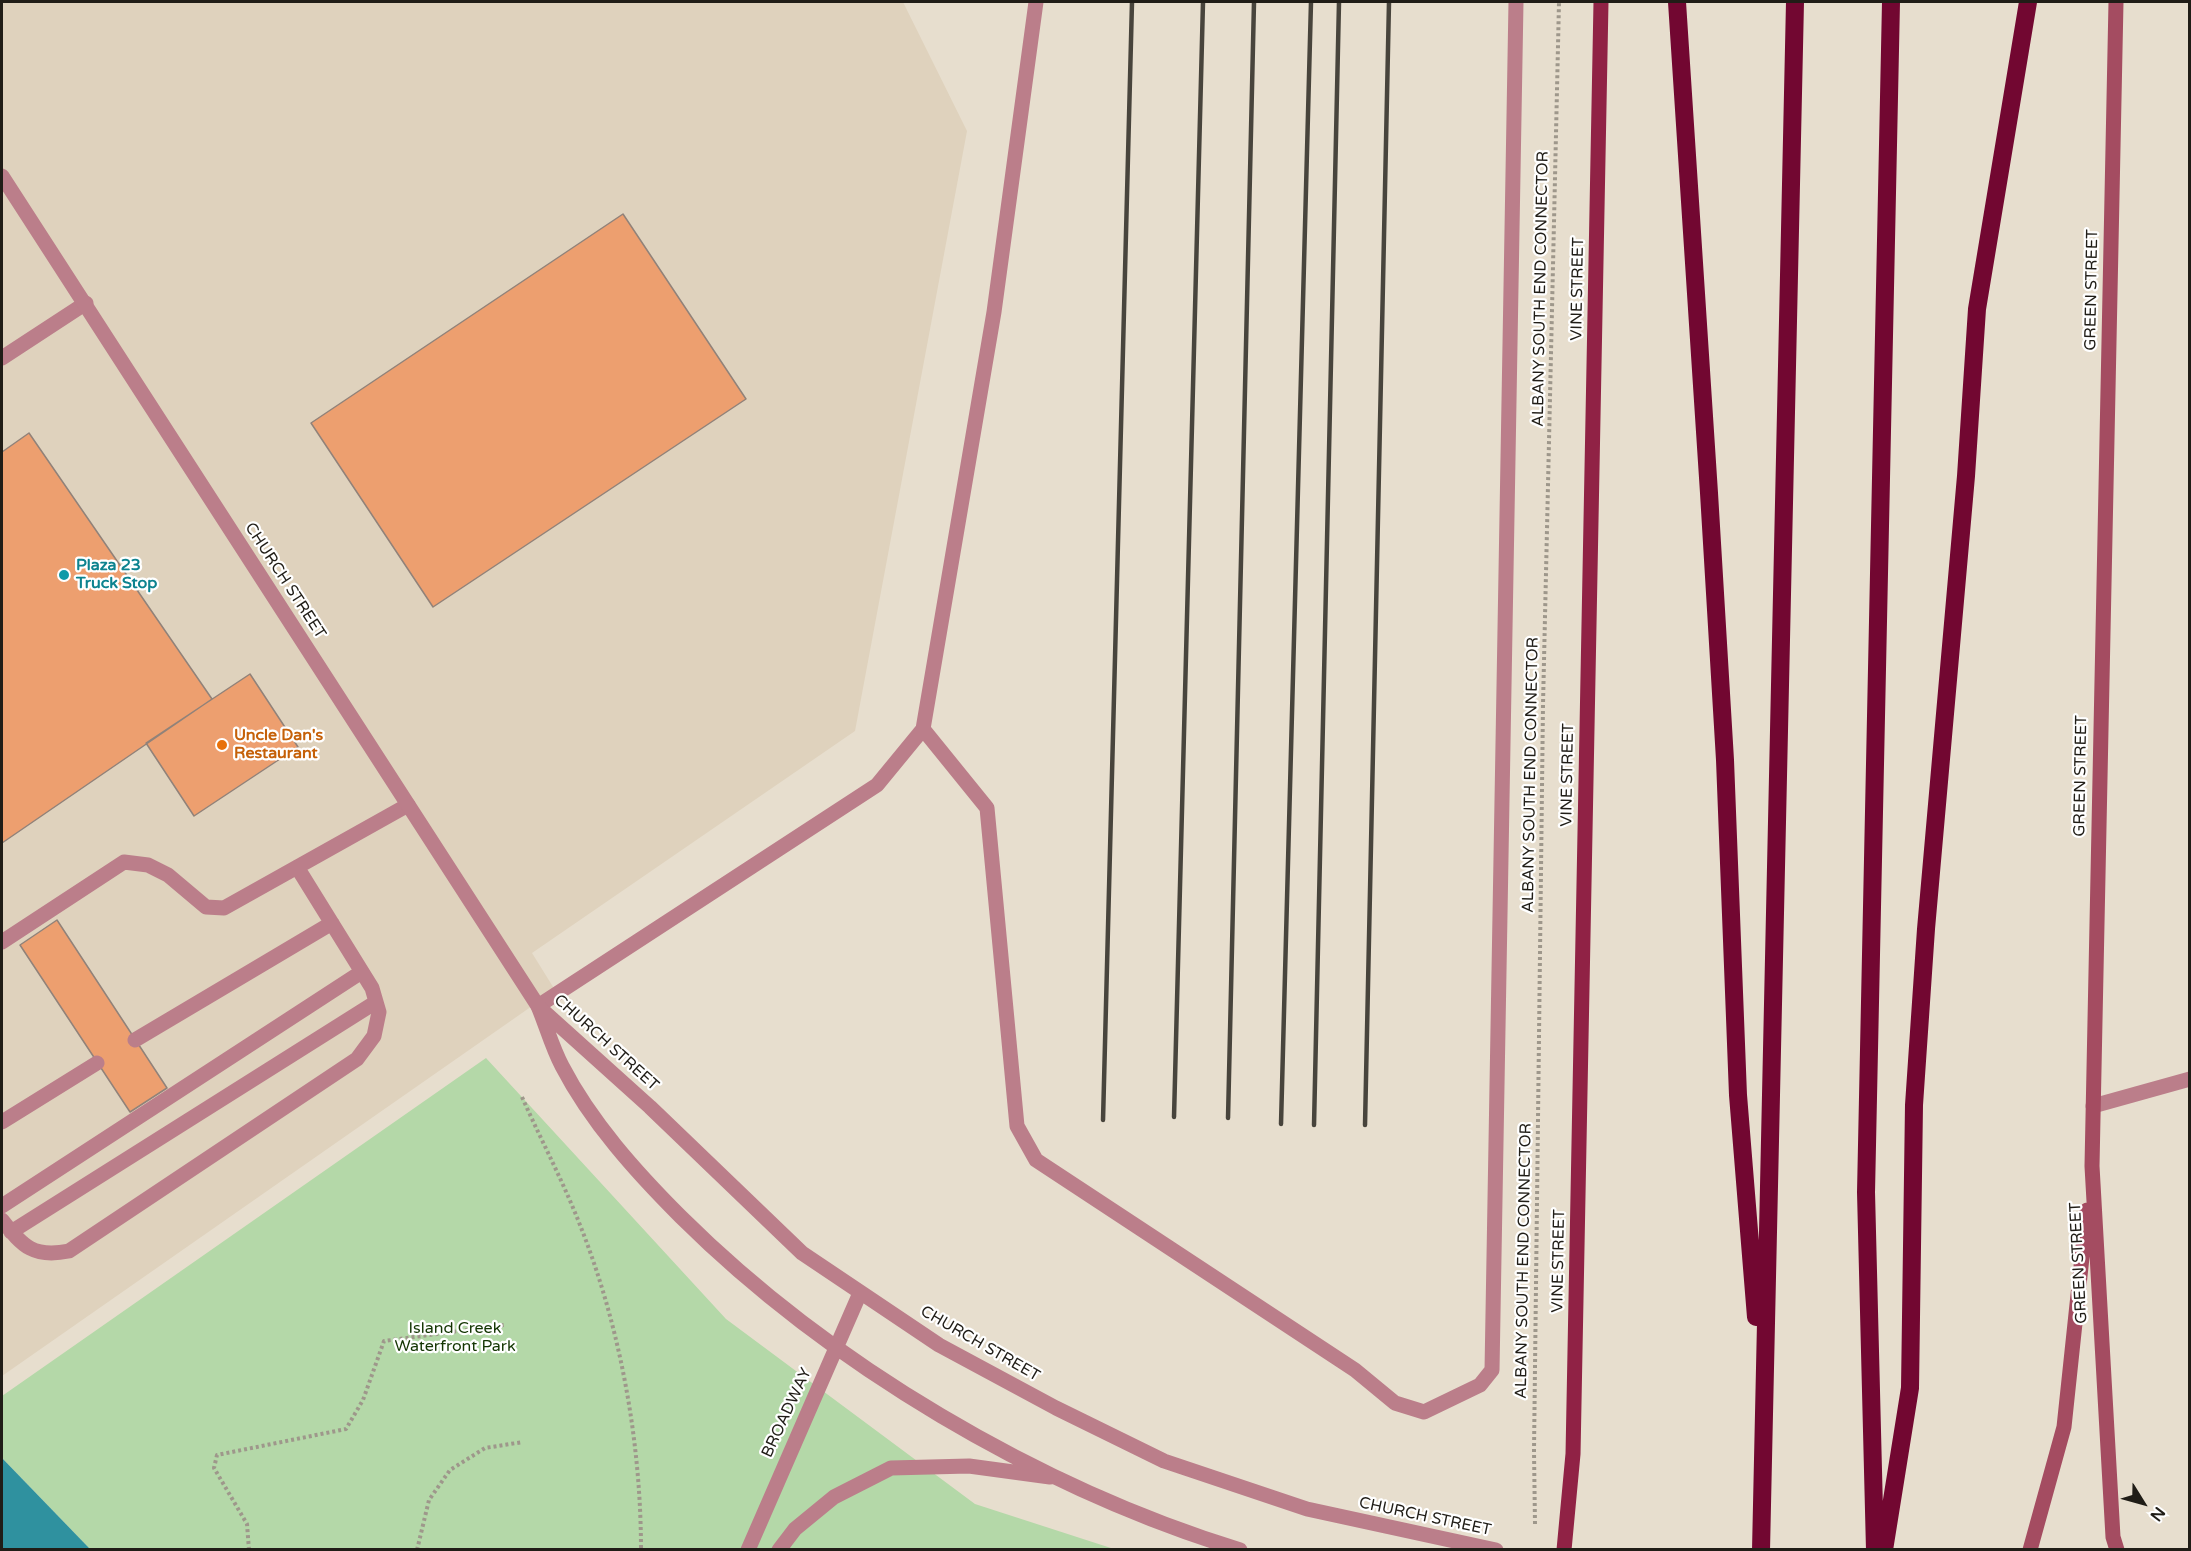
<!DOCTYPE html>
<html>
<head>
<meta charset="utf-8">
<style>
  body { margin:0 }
  #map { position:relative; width:2191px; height:1551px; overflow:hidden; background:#e7dece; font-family:"Varela Round",sans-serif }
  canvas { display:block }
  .frame { position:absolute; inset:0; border:3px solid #201d17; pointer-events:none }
  .north { position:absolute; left:2113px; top:1473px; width:60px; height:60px; -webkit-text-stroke:4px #fff; paint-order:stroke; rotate:127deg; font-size:16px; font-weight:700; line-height:24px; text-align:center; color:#201d17 }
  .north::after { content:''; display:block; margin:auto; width:21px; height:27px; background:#201d17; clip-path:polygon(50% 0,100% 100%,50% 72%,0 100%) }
</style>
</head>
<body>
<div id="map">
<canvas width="2191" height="1551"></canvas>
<div class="frame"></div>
<div class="north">N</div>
</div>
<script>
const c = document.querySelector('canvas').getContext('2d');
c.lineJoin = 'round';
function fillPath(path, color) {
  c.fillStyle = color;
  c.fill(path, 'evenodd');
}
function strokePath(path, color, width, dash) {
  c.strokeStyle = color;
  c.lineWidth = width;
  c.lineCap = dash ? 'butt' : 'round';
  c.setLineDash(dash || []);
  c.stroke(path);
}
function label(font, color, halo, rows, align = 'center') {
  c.font = font + ' "Varela Round",sans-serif';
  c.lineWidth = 4.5;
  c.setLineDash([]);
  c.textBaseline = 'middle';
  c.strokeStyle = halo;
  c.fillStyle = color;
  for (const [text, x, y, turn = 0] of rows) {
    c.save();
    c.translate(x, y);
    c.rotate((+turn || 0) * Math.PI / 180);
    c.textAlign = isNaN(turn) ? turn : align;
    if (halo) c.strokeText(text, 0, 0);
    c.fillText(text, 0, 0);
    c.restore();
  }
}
fillPath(new Path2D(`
  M2 2H903L967 131 855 731 532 953 555 990 2 1376Z`), '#dfd2bd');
fillPath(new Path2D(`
  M486 1058 726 1319 975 1504 1114 1549H90L2 1458V1396Z`), '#b4d8a8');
fillPath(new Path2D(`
  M2 1458 90 1549H2Z`), '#2f919f');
const building = new Path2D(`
  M623 214 746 399 433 607 311 423Z
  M29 433 212 699 2 843V452Z
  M250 674 298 747 194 816 146 743Z
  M57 920 167 1088 130 1112 20 945Z`);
fillPath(building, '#ed9f6f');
strokePath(building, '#918279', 1.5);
strokePath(new Path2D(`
  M522 1097C541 1140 563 1181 580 1225 620 1326 641 1441 641 1550
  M1535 1524 1534 1451 1543 705 1559 2
  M249 1550 247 1524 214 1468 217 1455 346 1429 363 1400 384 1341 504 1325
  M417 1550 429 1500 450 1470 485 1448 523 1442`), '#9e978b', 4, [3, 3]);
strokePath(new Path2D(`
  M2 358 86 303
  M923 729 987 808 1017 1126 1036 1160 1355 1370 1395 1403 1424 1412 1480 1385 1492 1370 1516 2
  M2 942 124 862 148 865 168 875 206 907 224 908 408 805
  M538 1006 877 785 923 729 994 312 1036 2
  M135 1040 332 923
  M2 1122 97 1063
  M2 1206 360 973
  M2 1220C23 1247 34 1258 69 1251L357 1059 374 1036 379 1012 372 988 297 867
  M11 1232 376 1002`), '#bb7e8a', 15);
strokePath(new Path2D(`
  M2093 1106 2190 1079`), '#bb7e8a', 15);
strokePath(new Path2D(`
  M2 176 538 1006C546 1025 552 1047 562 1066 591 1122 636 1172 681 1217 830 1365 1039 1488 1240 1550
  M540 1008 650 1107 802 1253 939 1345 1056 1408 1164 1461 1307 1509 1496 1550
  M748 1550 860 1293
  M779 1550 795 1529 834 1497 891 1468 969 1466 1050 1477`), '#bb7e8a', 15);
strokePath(new Path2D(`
  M2116 2 2092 1166 2113 1537 2117 1550
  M2030 1550 2064 1427 2087 1210`), '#a44c61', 15);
strokePath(new Path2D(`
  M1564 1550 1573 1454 1601 2`), '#902245', 15);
strokePath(new Path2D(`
  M1677 2 1709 493 1725 760 1738 1095 1756 1317
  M1761 1550 1795 2
  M1875 1550 1866 1192 1891 2
  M1884 1550 1910 1388 1914 1105 1926 929 1966 476 1977 309 2028 2`), '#720731', 18);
strokePath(new Path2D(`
  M1174 1117 1203 2
  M1228 1118 1254 2
  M1103 1120 1132 2
  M1281 1124 1311 2
  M1314 1125 1339 2
  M1365 1125 1389 2`), '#48443c', 4.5);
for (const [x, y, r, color] of [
  [64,575,6,"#0f9aa8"],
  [222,745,6,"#e8710a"]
]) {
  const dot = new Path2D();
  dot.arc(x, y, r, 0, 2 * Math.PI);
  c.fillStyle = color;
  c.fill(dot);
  strokePath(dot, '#fff', 2);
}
label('16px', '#201d17', '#fff', [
  ["ALBANY SOUTH END CONNECTOR",1541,289,-89],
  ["VINE STREET",1578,289,-89],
  ["GREEN STREET",2092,290,-89],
  ["CHURCH STREET",285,581,57],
  ["ALBANY SOUTH END CONNECTOR",1531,775,-89],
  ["VINE STREET",1568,775,-89],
  ["GREEN STREET",2081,776,-89],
  ["CHURCH STREET",606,1043,42],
  ["ALBANY SOUTH END CONNECTOR",1524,1261,-89],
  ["VINE STREET",1559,1261,-89],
  ["GREEN STREET",2079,1263,-93],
  ["CHURCH STREET",980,1344,30],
  ["BROADWAY",787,1413,-65],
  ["CHURCH STREET",1425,1517,12]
]);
label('bold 16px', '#0d838f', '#fff', [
  ["Plaza 23",76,566],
  ["Truck Stop",76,584]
], 'left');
label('bold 16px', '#c56008', '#fff', [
  ["Uncle Dan's",234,736],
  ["Restaurant",234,754]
], 'left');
label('16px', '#133502', '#fff', [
  ["Island Creek",455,1329],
  ["Waterfront Park",455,1347]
]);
</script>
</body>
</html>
